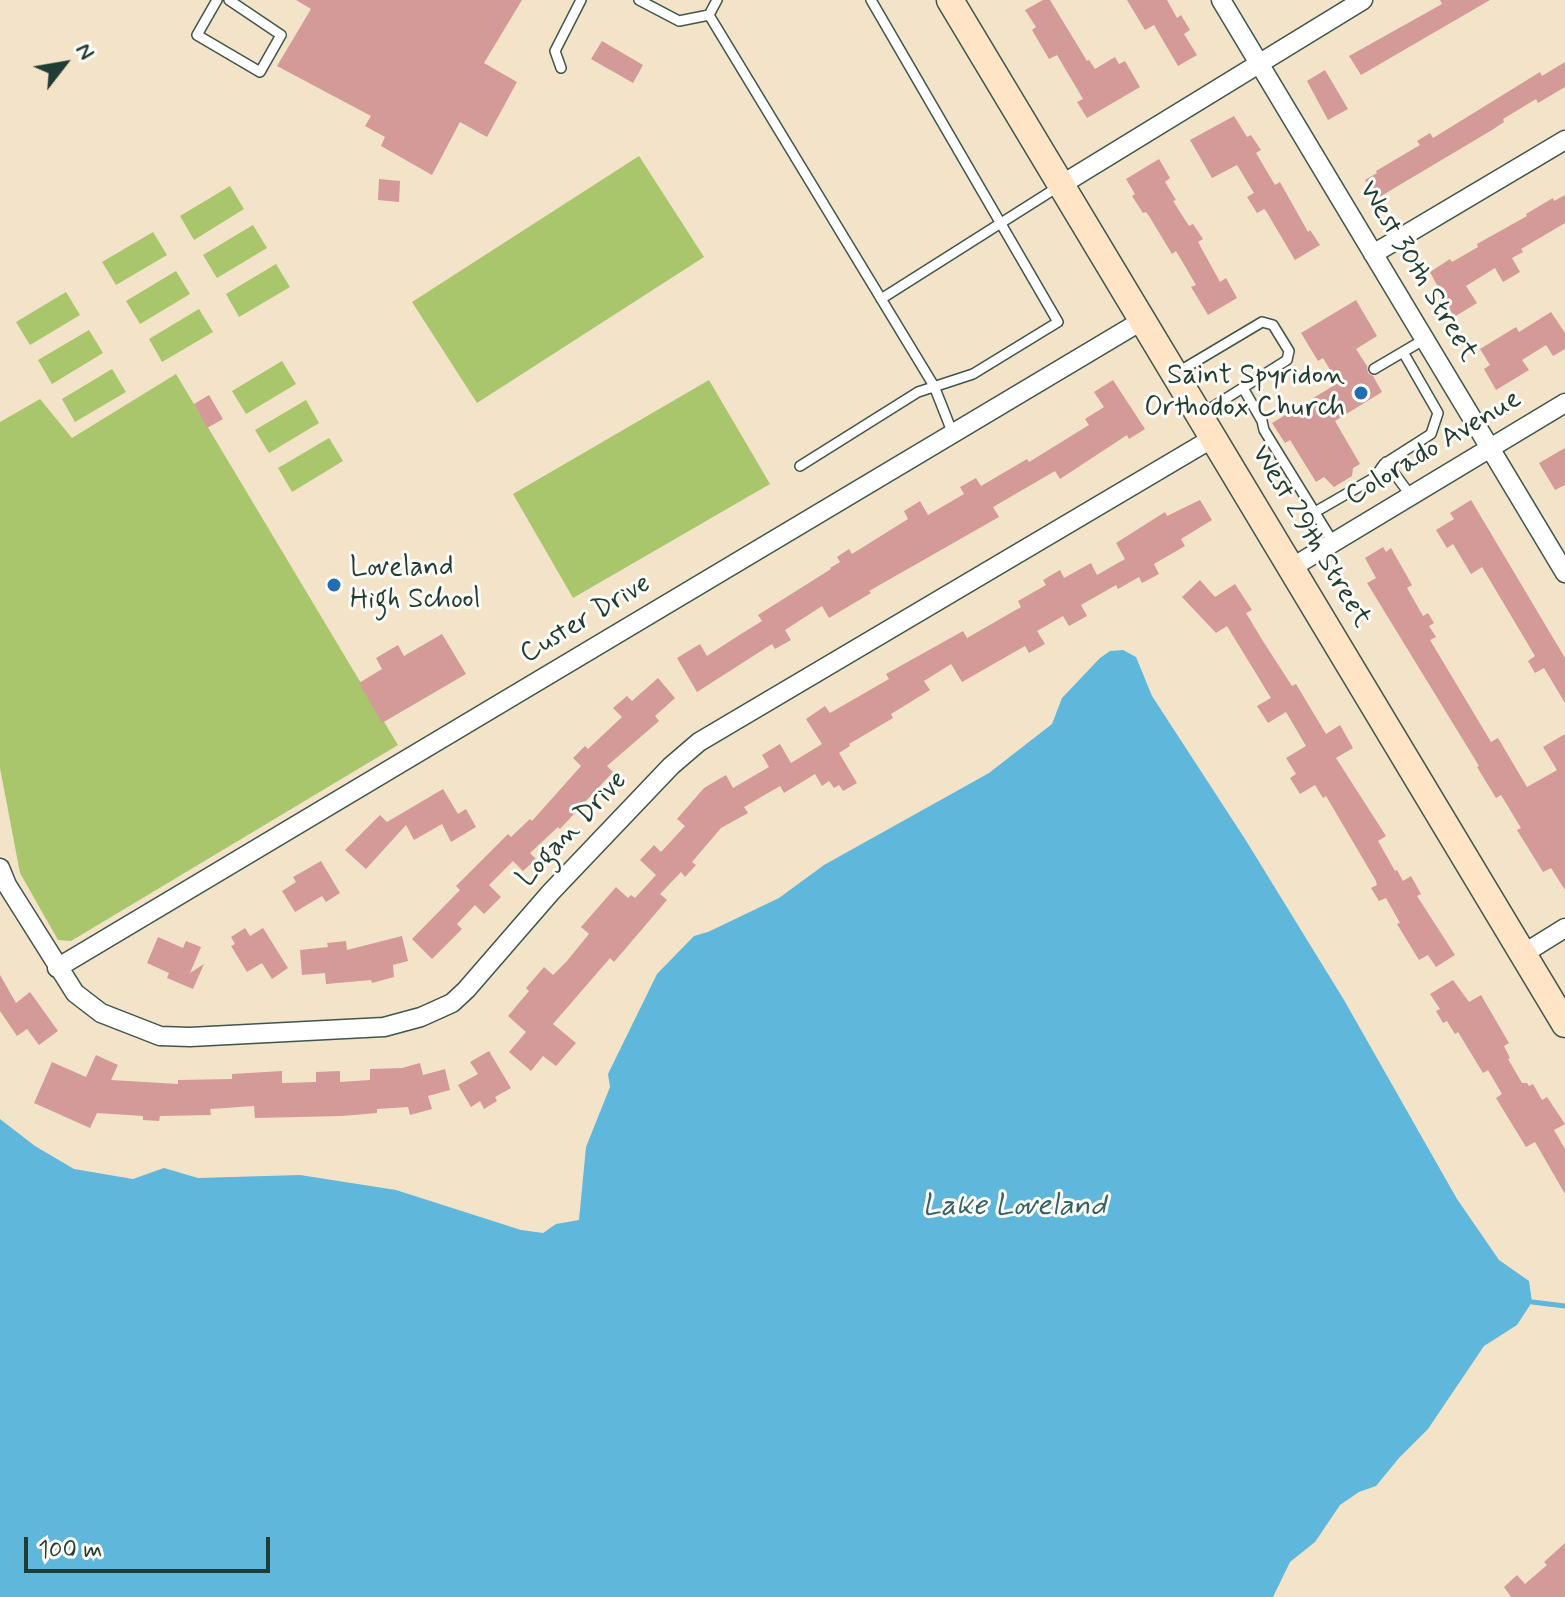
<!DOCTYPE html>
<html>
<head>
<meta charset="utf-8">
<style>
  body { margin:0 }
  #map { position:relative; width:1565px; height:1597px; overflow:hidden; background:#f3e3c8; font-family:Mynerve,sans-serif }
  canvas { display:block }
  .north { position:absolute; left:24px; top:24px; width:80px; height:80px; -webkit-text-stroke:6px #fdfcf7; paint-order:stroke; rotate:59deg; font-size:22px; font-weight:700; line-height:32px; text-align:center; color:#1f3d34 }
  .north::after { content:''; display:block; margin:auto; width:28px; height:36px; background:#1f3d34; clip-path:polygon(50% 0,100% 100%,50% 72%,0 100%) }
  .scale { position:absolute; left:24px; top:1537px; width:246px; height:36px; box-sizing:border-box; border:4px solid #1f3d34; border-top:0; padding-left:10px; font-size:24px; line-height:28px; white-space:nowrap; color:#1f3d34; -webkit-text-stroke:6px #fdfcf7; paint-order:stroke }
</style>
</head>
<body>
<div id="map">
<canvas width="1565" height="1597"></canvas>
<div class="north">N</div>
<div class="scale">100 m</div>
</div>
<script>
const c = document.querySelector('canvas').getContext('2d');
c.lineJoin = 'round';
function fillPath(path, color) {
  c.fillStyle = color;
  c.fill(path, 'evenodd');
}
function strokePath(path, color, width, dash) {
  c.strokeStyle = color;
  c.lineWidth = width;
  c.lineCap = dash ? 'butt' : 'round';
  c.setLineDash(dash || []);
  c.stroke(path);
}
function label(font, color, halo, rows, align = 'center') {
  c.font = font + ' Mynerve,sans-serif';
  c.lineWidth = 6;
  c.setLineDash([]);
  c.textBaseline = 'middle';
  c.strokeStyle = halo;
  c.fillStyle = color;
  for (const [text, x, y, turn = 0] of rows) {
    c.save();
    c.translate(x, y);
    c.rotate((+turn || 0) * Math.PI / 180);
    c.textAlign = isNaN(turn) ? turn : align;
    if (halo) c.strokeText(text, 0, 0);
    c.fillText(text, 0, 0);
    c.restore();
  }
}
fillPath(new Path2D(`
  M639 156 704 257 477 403 412 302Z
  M230 186 244 209 194 240 180 216Z
  M253 225 267 248 217 278 203 255Z
  M153 232 167 255 116 285 102 262Z
  M276 264 290 287 239 317 226 294Z
  M176 271 190 294 140 324 126 301Z
  M66 292 80 315 30 345 16 322Z
  M199 309 213 332 162 362 149 339Z
  M89 330 103 353 52 384 38 360Z
  M282 361 296 384 246 414 232 391Z
  M112 369 126 392 75 422 62 399Z
  M176 374 398 745 71 941 58 940 20 873 0 768V422L40 399 72 438Z
  M709 380 770 484 573 598 513 494Z
  M306 400 319 423 269 453 255 430Z
  M329 438 343 461 292 492 278 468Z`), '#a9c66d');
fillPath(new Path2D(`
  M1123 650 1136 657 1152 696 1245 839 1344 1000 1457 1199 1499 1260 1529 1281 1532 1302 1517 1325 1484 1346 1428 1429 1399 1458 1376 1486 1359 1492 1340 1505 1315 1542 1290 1562 1273 1597H0V1119L35 1146 74 1169 133 1179 164 1168 198 1178 300 1175 396 1190 521 1230 543 1233 556 1224 579 1220 586 1147 610 1087 608 1074 657 974 694 936 708 932 779 898 824 865 989 773 1052 724 1062 698 1100 658 1110 651Z`), '#5fb7dc');
strokePath(new Path2D(`
  M1532 1302 1565 1306`), '#5fb7dc', 5);
fillPath(new Path2D(`
  M296 0H522L484 63 517 82 487 137 460 122 432 175 381 146 385 137 365 126 371 116 277 66 311 9Z
  M1043 0H1050L1087 61 1089 60 1095 69 1115 57 1119 64 1125 61 1140 87 1087 118 1077 102 1083 99 1057 55 1049 59 1032 30 1036 27 1025 10Z
  M1127 0H1167L1177 18 1181 15 1190 30 1184 34 1197 55 1178 66 1154 25 1145 30Z
  M1440 0H1490L1361 75 1349 56 1442 4Z
  M602 41 643 65 633 83 591 59Z
  M1565 62V87L1538 103 1536 99 1503 119 1504 122 1492 130 1376 199 1365 180 1377 173 1376 171 1420 145 1417 141 1430 133 1433 138 1540 72 1542 76Z
  M1325 70 1348 109 1328 120 1307 81Z
  M1234 116 1247 137 1251 135 1261 150 1256 153 1275 185 1280 182 1308 232 1310 230 1320 245 1295 260 1266 211 1264 209 1257 213 1247 197 1254 193 1237 165 1212 178 1190 140Z
  M1159 159 1170 178 1165 182 1176 200 1173 201 1189 226 1193 224 1203 239 1198 242 1220 282 1226 278 1237 298 1208 315 1191 287 1196 285 1176 251 1172 254 1149 216 1146 212 1143 213 1132 196 1135 194 1126 179Z
  M379 179 400 181 399 202 378 200Z
  M1565 195V223L1521 249 1523 252 1512 258 1520 272 1503 282 1495 268 1466 286 1477 303 1454 317 1430 272 1450 259 1452 262 1478 247 1477 244 1527 216 1526 214 1553 198 1554 201Z
  M1356 300 1377 336 1356 349 1367 366 1368 373 1373 376 1382 392 1335 421 1360 464 1353 468 1352 476 1334 487 1324 477 1316 482 1290 440 1285 443 1272 423 1338 383 1323 358 1318 361 1301 333Z
  M1551 312 1565 333V349L1553 356 1546 345 1522 360 1529 370 1496 390 1484 369 1490 365 1480 349 1516 327 1519 332Z
  M1113 380 1145 429 1129 439 1127 435 1060 479 1055 471 993 507 999 517 869 591 871 593 829 618 822 606 785 630 791 640 775 649 772 644 697 692 677 658 700 644 707 656 741 634 762 621 758 615 831 569 830 568 840 562 837 557 849 549 852 554 908 519 904 511 920 501 928 515 964 494 960 487 976 478 981 486 1027 459 1029 462 1089 425 1085 419 1104 407 1094 392Z
  M209 395 223 419 207 428 194 404Z
  M1565 448V485L1555 490 1539 463Z
  M1200 500 1212 520 1181 539 1185 546 1154 564 1159 574 1142 583 1139 577 1118 589 1116 585 1081 605 1087 616 1069 626 1063 616 1037 631 1045 644 1029 653 1025 646 962 682 951 664 924 681 930 690 891 714 893 718 849 744 850 746 839 753 857 783 843 791 839 785 834 788 829 781 822 786 815 774 784 793 780 786 744 807 748 813 721 828 692 862 696 865 685 877 681 872 660 894 667 900 614 962 610 958 553 1024 576 1043 556 1066 543 1056 531 1071 509 1052 526 1032 508 1016 529 991 526 988 544 967 553 975 567 961 589 934 581 927 616 887 628 898 631 895 635 898 656 875 640 860 654 845 661 852 685 826 677 819 704 788 726 775 733 788 769 767 762 755 780 744 791 763 822 744 806 719 825 706 830 713 889 679 886 674 963 631 967 638 1021 607 1018 601 1046 585 1043 580 1060 570 1064 578 1091 563 1097 575 1125 559 1116 543 1165 512 1167 516Z
  M1471 500 1565 658V703L1544 668 1535 673 1528 661 1535 656 1482 567 1471 574 1453 544 1447 548 1436 530 1454 519 1450 513Z
  M1383 547 1386 552 1391 548 1412 585 1407 588 1423 616 1428 613 1434 623 1429 626 1436 637 1430 640 1491 742 1498 738 1527 787 1557 770 1543 747 1565 734V890L1551 868 1543 872 1517 830 1521 828 1501 795 1496 798 1477 767 1479 766 1367 583 1376 578 1365 558Z
  M1200 580 1215 597 1235 584 1252 610 1246 613 1261 638 1292 686 1296 684 1326 734 1340 725 1353 748 1336 758 1386 836 1378 841 1395 871 1397 870 1403 881 1411 876 1421 894 1417 896 1455 955 1436 967 1428 955 1419 960 1397 924 1400 923 1386 898 1379 901 1371 888 1377 885 1376 881 1326 796 1323 798 1315 785 1300 794 1290 778 1296 774 1286 758 1306 746 1286 712 1268 723 1257 706 1271 698 1227 626 1216 633 1182 597Z
  M442 634 466 674 382 723 359 683 382 669 376 658 398 645 404 656Z
  M658 678 675 698 655 716 659 721 607 766 613 772 560 829 558 827 530 853 536 859 523 871 513 861 489 885 501 897 484 914 475 905 457 924 462 929 432 959 412 939 460 890 456 886 508 834 511 837 530 819 532 821 581 766 573 758 585 746 588 749 622 717 613 708 627 696 632 701Z
  M443 789 458 814 466 809 476 827 451 842 442 824 414 840 406 825 366 869 345 850 380 815 387 822Z
  M321 861 340 893 326 902 322 896 295 912 282 891 296 882 293 877Z
  M245 928 250 936 263 928 288 968 272 979 262 963 247 972 231 946 235 944 231 937Z
  M402 936 408 961 393 965 394 977 372 983 371 980 326 984 325 973 302 975 300 950 328 947 327 943 346 941 347 950Z
  M158 937 183 948 186 941 201 947 190 973 204 964 193 989 167 978 169 973 147 963Z
  M0 975 16 1003 30 992 58 1031 39 1045 27 1029 17 1036 0 1011Z
  M1453 980 1469 1002 1481 995 1509 1043 1504 1046 1510 1058 1508 1059 1522 1083H1527L1529 1086 1533 1084 1542 1100 1547 1097 1565 1124 1554 1130 1565 1149V1194L1535 1142 1526 1147 1496 1098 1502 1094 1488 1070 1483 1073 1458 1032 1455 1034 1447 1021 1443 1023 1436 1011 1440 1009 1430 994Z
  M489 1051 511 1088 495 1097 497 1101 484 1109 480 1101 471 1107 458 1085 478 1074 470 1062Z
  M96 1055 118 1065 111 1080 178 1084V1080L232 1079V1074L282 1071V1083L316 1082V1072L340 1071V1082L370 1080V1069L402 1068 420 1063 423 1075 445 1069 450 1090 428 1096 432 1109 410 1115 408 1107 377 1109V1113L342 1116 255 1118 254 1106 210 1109 211 1115 160 1116 159 1121 143 1120V1116L97 1113 90 1128 34 1103 52 1062 86 1077Z
  M1565 1543V1597H1511L1504 1587 1517 1575 1525 1584 1547 1565 1544 1562Z`), '#d49a98');
const service = new Path2D(`
  M217 0 197 35 260 72 281 35 229 0
  M639 0 679 21 709 15
  M717 0 709 15 934 386 953 434
  M561 68 555 51 581 0
  M881 299 1061 185
  M1374 369 1425 339
  M1178 372 1262 322 1273 325 1289 351 1287 360 1203 413
  M1243 388 1262 421 1264 430 1333 542
  M1386 462 1411 496
  M800 466 918 392 973 374 1058 322 871 0
  M1315 512 1374 478 1384 464 1431 434 1438 413 1403 352`);
const minor = new Path2D(`
  M1221 0 1565 573
  M1061 185 1363 0
  M1373 254 1565 140
  M1291 568 1565 403
  M0 868 7 885 75 993 101 1013 160 1036 190 1037 384 1027 421 1017 452 1003 466 990 551 892 671 766 699 742 1213 438
  M1523 954 1565 928
  M57 968 1143 320`);
const secondary = new Path2D(`
  M950 0 1565 1024`);
strokePath(service, '#3f564a', 12);
strokePath(minor, '#3f564a', 21);
strokePath(secondary, '#3f564a', 29);
strokePath(service, '#fff', 9);
strokePath(minor, '#fff', 18);
strokePath(secondary, '#ffe4c6', 26);
for (const [x, y, r, color] of [
  [1361,393,8,"#1f6fb2"],
  [334,585,8,"#1f6fb2"]
]) {
  const dot = new Path2D();
  dot.arc(x, y, r, 0, 2 * Math.PI);
  c.fillStyle = color;
  c.fill(dot);
  strokePath(dot, '#fdfcf7', 3);
}
label('28px', '#1f3d34', '#fdfcf7', [
  ["West 30th Street",1417,272,59],
  ["Colorado Avenue",1434,449,-31],
  ["West 29th Street",1310,537,59],
  ["Custer Drive",586,620,-31],
  ["Logan Drive",573,830,-47]
]);
label('28px', '#1f3d34', '#fdfcf7', [
  ["Saint Spyridon",1345,377],
  ["Orthodox Church",1345,409],
  ["Loveland",350,569,"left"],
  ["High School",350,601,"left"]
], 'right');
label('italic 30px', '#326266', '#fdfcf7', [
  ["Lake Loveland",1014,1208]
]);
</script>
</body>
</html>
